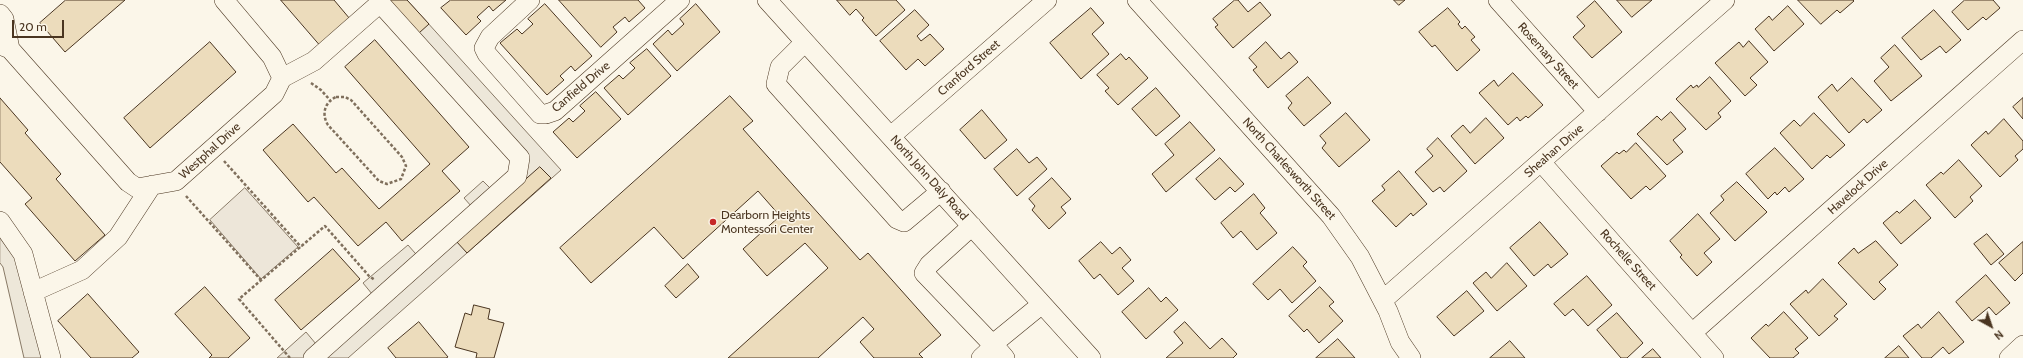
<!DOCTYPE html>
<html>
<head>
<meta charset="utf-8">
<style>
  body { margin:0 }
  #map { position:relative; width:2023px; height:358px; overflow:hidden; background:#fbf6e9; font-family:Cabin,sans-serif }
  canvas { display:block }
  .north { position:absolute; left:1971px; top:306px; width:40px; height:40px; -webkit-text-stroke:3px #fbf6e9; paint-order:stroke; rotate:140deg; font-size:11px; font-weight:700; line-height:16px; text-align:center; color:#4a3520 }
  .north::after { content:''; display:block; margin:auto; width:14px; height:18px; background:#4a3520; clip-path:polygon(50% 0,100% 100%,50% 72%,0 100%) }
  .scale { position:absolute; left:12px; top:20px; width:52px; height:18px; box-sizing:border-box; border:2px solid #4a3520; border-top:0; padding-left:5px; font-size:12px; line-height:14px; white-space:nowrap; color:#4a3520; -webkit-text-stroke:3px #fbf6e9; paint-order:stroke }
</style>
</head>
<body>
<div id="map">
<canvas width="2023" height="358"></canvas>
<div class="north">N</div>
<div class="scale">20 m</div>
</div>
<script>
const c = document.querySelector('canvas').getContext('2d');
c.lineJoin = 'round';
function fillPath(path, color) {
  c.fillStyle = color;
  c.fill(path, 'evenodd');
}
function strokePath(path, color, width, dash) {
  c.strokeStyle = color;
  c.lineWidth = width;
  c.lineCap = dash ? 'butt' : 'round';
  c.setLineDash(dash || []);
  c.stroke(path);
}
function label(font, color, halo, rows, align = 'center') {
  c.font = font + ' Cabin,sans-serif';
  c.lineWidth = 3;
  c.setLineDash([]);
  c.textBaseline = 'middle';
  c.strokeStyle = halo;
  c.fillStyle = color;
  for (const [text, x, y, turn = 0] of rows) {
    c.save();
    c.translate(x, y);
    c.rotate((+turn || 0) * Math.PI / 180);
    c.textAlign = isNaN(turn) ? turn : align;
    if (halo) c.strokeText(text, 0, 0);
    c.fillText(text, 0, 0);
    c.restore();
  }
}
const green = new Path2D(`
  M245 188 298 247 261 279 210 220Z`);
fillPath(green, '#ede6d9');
strokePath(green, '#887966', 1);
const parking = new Path2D(`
  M378 0H407L561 170 348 358H277L306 332 321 350 377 300 363 283 408 245 422 261 472 207 464 198 483 181 496 194 520 158Z
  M0 221 23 254 51 358H24L3 267 0 263Z`);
fillPath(parking, '#ede7d9');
strokePath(parking, '#887966', 1);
const building = new Path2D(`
  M66 0H125L65 52 40 23Z
  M281 0H334L350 19 320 45Z
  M389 0H407L429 24 419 33Z
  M451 0H506L493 11 489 6 477 17 481 21 466 35 441 8Z
  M559 0H638L645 8 629 22 625 17 613 27 617 32 601 47Z
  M837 0H896L905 10 876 36 862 20 864 18 856 9 850 15Z
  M1235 0H1238L1248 12 1260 2 1271 15 1233 48 1215 27 1218 25 1213 19Z
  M1394 0H1405L1399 5Z
  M1617 0H1652L1632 17Z
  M1798 0H1853L1854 1 1840 13 1837 10 1821 24Z
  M1965 0H1993L2000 8 1986 20 1983 17 1968 30 1952 12Z
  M1595 1 1622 32 1592 58 1573 37 1585 26 1577 17Z
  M545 4 592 56 575 71 571 66 560 76 564 80 547 95 500 43 517 29 522 34 533 24 528 19Z
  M696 4 720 32 677 71 653 44 668 30 672 35 684 24 680 19Z
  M1788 6 1804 24 1774 51 1755 29 1769 16 1772 20Z
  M1091 8 1104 23 1092 34 1109 54 1081 79 1050 43Z
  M1448 8 1460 22 1458 24 1462 29 1465 26 1475 37 1471 40 1480 50 1457 71 1435 45 1432 47 1419 32Z
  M915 10 929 25 917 36 921 41 930 34 944 49 925 66 918 59 906 70 880 41Z
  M1934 10 1961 40 1946 53 1940 46 1921 60 1902 38Z
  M375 40 469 147 442 171 460 191 402 241 386 222 358 246 314 197 308 202 263 150 293 124 336 173 342 168 379 209 430 164 345 67Z
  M1749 41 1768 62 1750 78 1757 85 1745 96 1715 63 1739 42 1743 47Z
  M210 42 236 72 150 148 124 118Z
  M1266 42 1281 59 1289 52 1298 62 1268 88 1253 70 1257 67 1249 58Z
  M1895 45 1922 76 1891 101 1874 81 1889 67 1881 58Z
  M647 49 671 76 628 115 604 88 619 75 623 79 635 68 630 63Z
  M1121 54 1126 60 1129 57 1148 78 1118 105 1105 91 1109 88 1097 75Z
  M1513 73 1543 105 1528 118 1526 116 1520 121 1517 117 1508 125 1479 93 1494 80 1498 86Z
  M1308 77 1331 103 1304 126 1288 108 1292 103 1286 96Z
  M1710 77 1731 101 1718 113 1721 117 1706 130 1676 99 1691 85 1693 88 1697 85 1698 87Z
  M1852 78 1882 110 1867 123 1864 119 1849 133 1818 97 1832 84 1837 91Z
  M1156 88 1180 116 1156 136 1132 109Z
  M596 92 621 119 577 158 553 132 569 118 573 122 585 111 580 106Z
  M730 96 753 121 743 129 860 260 868 253 941 335 919 354 923 358H874L860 342 874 329 863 317 818 358H728L828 268 805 243 767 276 743 249 780 216 758 191 683 259 654 227 591 283 560 248Z
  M0 98 28 130 25 133 61 174 56 179 105 235 75 261 25 204 32 198 0 162Z
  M2023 98V119L2013 107Z
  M982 110 1007 140 985 159 960 130Z
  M1671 112 1686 129 1673 140 1683 152 1667 165 1637 134 1657 116 1661 120Z
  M1346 113 1370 140 1339 167 1322 148 1326 143 1320 136Z
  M1814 113 1845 145 1830 158 1827 155 1812 169 1780 133 1794 120 1800 126Z
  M1486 118 1504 138 1475 164 1451 136 1463 125 1470 133Z
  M2004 119 2023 141V149L2015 156 2018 160 2000 177 1971 145 1986 131 1988 134Z
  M1190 122 1215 150 1166 192 1152 174 1174 155 1165 144Z
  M1438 138 1467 171 1444 192 1440 187 1433 192 1415 172 1433 156 1427 149Z
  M1636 143 1666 176 1650 190 1646 186 1631 199 1601 166 1617 152 1619 154 1624 150 1626 152Z
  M1775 148 1804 179 1789 192 1785 187 1777 195 1775 192 1768 199 1746 174Z
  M1017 149 1029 163 1037 157 1047 169 1017 196 994 169Z
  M1220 158 1244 184 1235 192 1230 187 1215 200 1196 179Z
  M1959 160 1982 186 1970 197 1973 201 1955 218 1926 185 1941 172 1943 174Z
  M540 167 551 178 467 253 456 241Z
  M1399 171 1427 204 1413 216 1411 213 1396 227 1372 201 1385 190 1382 186Z
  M1052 178 1071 199 1061 207 1066 213 1049 229 1032 210 1035 206 1029 199Z
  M1737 182 1767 212 1735 241 1710 213 1724 200 1721 196Z
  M1254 194 1265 208 1260 213 1277 233 1257 250 1241 231 1233 238 1221 223Z
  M1915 200 1931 218 1901 244 1883 223 1897 211 1899 213Z
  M1698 214 1720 239 1704 253 1712 262 1697 276 1680 257 1682 255 1670 241Z
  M1540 222 1568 254 1551 268 1548 264 1534 276 1510 248Z
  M1987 234 2004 254 1991 265 1974 244Z
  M1876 241 1898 265 1879 282 1886 289 1874 300 1838 263 1854 248 1858 253Z
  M1101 242 1112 254 1120 247 1131 260 1122 268 1134 281 1118 295 1100 274 1094 279 1079 261Z
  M2023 242V273L2015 281 1999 263Z
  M1293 247 1307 262 1303 266 1316 281 1292 303 1280 289 1268 300 1253 284Z
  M333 249 360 279 301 330 275 300Z
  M1507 263 1527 286 1497 311 1473 283 1486 272 1491 278Z
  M688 264 699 277 676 298 665 286Z
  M1986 275 2010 303 1996 315 1989 307 1972 321 1956 302Z
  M1587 276 1612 305 1588 326 1573 309 1565 316 1554 304Z
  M1823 279 1847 304 1834 316 1838 319 1819 336 1790 304 1806 290 1808 293Z
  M205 287 250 338 228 358H209L212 355 175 314Z
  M1320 287 1334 302 1329 306 1343 321 1319 343 1307 329 1304 332 1289 316Z
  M1149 288 1161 302 1166 297 1178 310 1146 339 1122 312Z
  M1467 291 1484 311 1454 336 1437 317Z
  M88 294 139 352 132 358H91L58 321Z
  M474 305 490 309 488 319 504 323 494 358H476L477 353 455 347 465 313 471 315Z
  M1784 312 1808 338 1795 349 1799 353 1793 358H1770L1751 338 1766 324 1768 326Z
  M1939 312 1964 342 1949 354 1943 347 1931 358H1922L1903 336 1918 324 1921 328Z
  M1617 313 1643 343 1627 358H1621L1597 330Z
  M419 322 448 357 446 358H396L388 348Z
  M1185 322 1210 349 1222 338 1237 354 1233 358H1166L1183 343 1174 332Z
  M1338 339 1355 358H1316Z
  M1510 341 1525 358H1490Z
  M1899 346 1909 358H1885Z
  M1653 349 1661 358H1642Z`);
fillPath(building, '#ecdcbc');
strokePath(building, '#4a3520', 1);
const minor = new Path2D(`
  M530 0 490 37 484 48 487 54 540 114H546L555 111 680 0
  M767 0 1091 358
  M1137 0 1331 216 1360 257 1388 311 1400 342 1411 358
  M1498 0 1598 112
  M0 14 4 19 10 49
  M805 42 780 67 776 84 897 219 904 222 941 191
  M0 45 10 49 128 182 137 188 176 181 274 94 282 78 272 57 224 0
  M282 78 314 61 380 3 520 158 517 176 313 358
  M891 136 1047 0
  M1541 162 1714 358
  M0 221 23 254 51 358
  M972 226 929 265 924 273 994 346 981 358
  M33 292 82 270 118 237 152 185
  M1383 300 1725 0
  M1692 333 2023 40
  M1005 358 993 344 1042 304
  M2009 358 2023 345`);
strokePath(minor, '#4a3520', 20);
strokePath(new Path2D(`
  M311 83 321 90 330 100
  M336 97H345L351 100 402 157 406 166 401 179 387 184 379 181 328 125C321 114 325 102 336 97Z
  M224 161 301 247
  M186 196 261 280
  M290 358 239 299 325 226 369 276 375 280`), '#7f6f5c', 2.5, [3, 2]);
strokePath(minor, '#fbf6e9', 19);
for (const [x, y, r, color] of [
  [713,222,4,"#c62828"]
]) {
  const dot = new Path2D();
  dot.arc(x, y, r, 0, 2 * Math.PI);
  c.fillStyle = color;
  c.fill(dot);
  strokePath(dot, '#fbf6e9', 1.5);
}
label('12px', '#4a3520', '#fbf6e9', [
  ["Rosemary Street",1548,56,48],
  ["Cranford Street",969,68,-41],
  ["Canfield Drive",581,87,-40],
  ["Westphal Drive",210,151,-42],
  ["Sheahan Drive",1554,151,-41],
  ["North Charlesworth Street",1289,169,48],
  ["North John Daly Road",929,178,48],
  ["Havelock Drive",1858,187,-42],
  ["Rochelle Street",1628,260,48]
]);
label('12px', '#4a3520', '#fbf6e9', [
  ["Dearborn Heights",721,215],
  ["Montessori Center",721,229]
], 'left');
</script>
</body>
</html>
